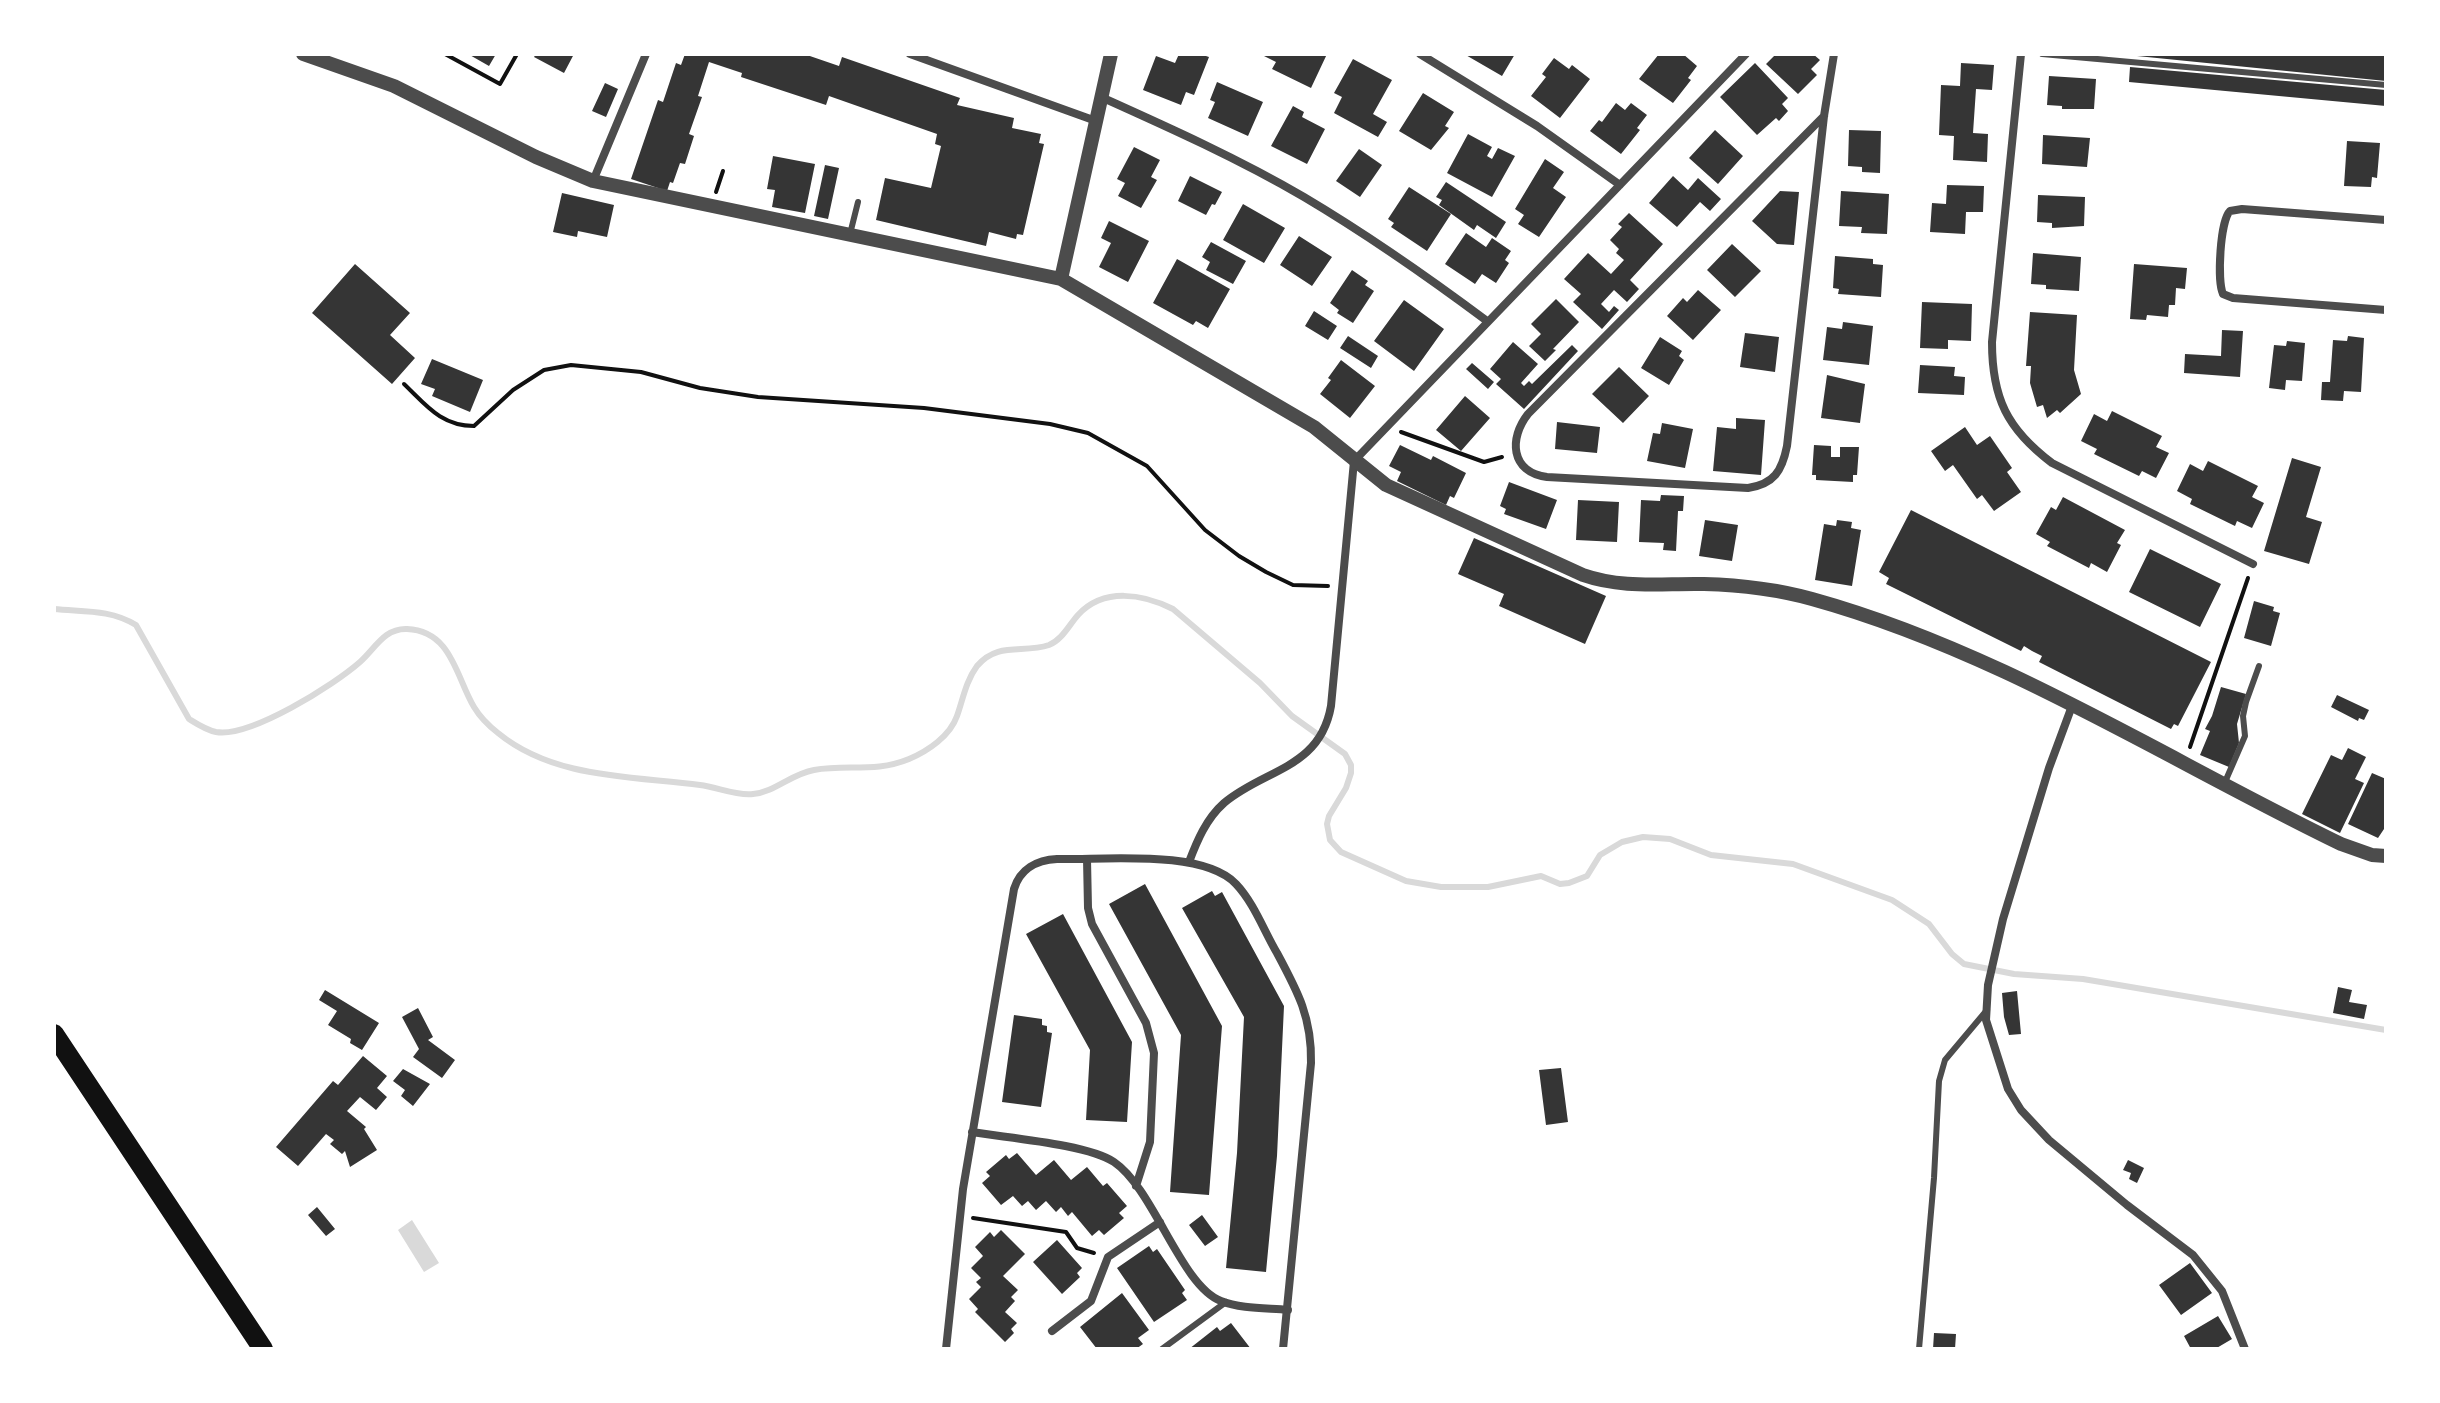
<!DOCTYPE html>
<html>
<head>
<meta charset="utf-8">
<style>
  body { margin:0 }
  #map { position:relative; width:2440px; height:1403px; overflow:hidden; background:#fff; font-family:Cabin,sans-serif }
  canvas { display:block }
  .frame { position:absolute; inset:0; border:56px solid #fff; pointer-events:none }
</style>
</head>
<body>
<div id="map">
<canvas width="2440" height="1403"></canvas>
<div class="frame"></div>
</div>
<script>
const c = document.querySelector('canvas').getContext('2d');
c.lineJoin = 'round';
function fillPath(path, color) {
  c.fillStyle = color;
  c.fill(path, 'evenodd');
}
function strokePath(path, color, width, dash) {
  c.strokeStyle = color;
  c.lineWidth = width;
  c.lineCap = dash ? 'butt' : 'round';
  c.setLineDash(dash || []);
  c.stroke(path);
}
fillPath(new Path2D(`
  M412 1220 439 1263 424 1272 398 1230Z`), '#d9d9d9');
strokePath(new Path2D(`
  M54 609C83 612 110 609 136 625L189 719C197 724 206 730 216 732 250 738 334 685 360 662 375 649 384 628 407 629 452 631 456 677 474 707 480 717 489 726 498 733 554 779 632 776 700 785 717 787 736 796 753 794 775 792 791 774 814 770 847 764 875 773 909 759 928 751 950 736 957 716 963 699 966 681 977 666 998 641 1023 654 1049 645 1062 640 1069 625 1078 615 1104 587 1143 594 1173 609L1260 683 1292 716 1345 754 1351 765V773L1346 788 1329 816 1327 824 1330 840 1341 852 1406 881 1441 887H1488L1541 876 1560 884 1569 883 1587 876 1600 855 1622 842 1643 837 1670 839 1711 855 1793 864 1892 900 1929 924 1952 954 1964 964 2014 974 2083 979 2386 1030`), '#d9d9d9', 6);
fillPath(new Path2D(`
  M468 54H496L489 66Z
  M536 54H574L564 73 534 57Z
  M685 54H804L839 66 842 57 960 98 957 105 1014 118 1012 128 1041 134 1039 143 1044 144 1023 235 1017 234 1016 239 989 232 986 246 876 220 885 178 931 188 941 146 935 144 937 134 829 96 826 105 741 77 742 73 709 62 698 96 702 97 689 134 694 136 685 164 680 163 673 183 670 182 667 191 631 179 658 100 663 102 676 63 681 65Z
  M1179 54H1200L1209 57 1194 95 1186 92 1181 105 1143 90 1156 56 1175 63Z
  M1260 54H1327L1311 88 1272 69 1276 62Z
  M1464 54H1515L1502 76Z
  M1659 54H1683L1697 66 1688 78 1691 80 1673 103 1639 79Z
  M1776 54H1813L1820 60 1811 69 1817 75 1798 94 1766 64Z
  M2137 54H2386V81L2137 56Z
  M1554 58 1569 69 1572 65 1590 79 1560 118 1531 96 1546 77 1542 74Z
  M1353 59 1392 80 1373 114 1387 122 1378 137 1334 113 1342 97 1334 93Z
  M1755 63 1788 98 1782 104 1788 111 1779 121 1776 118 1757 135 1720 97Z
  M1961 63 1994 65 1992 90 1976 89 1973 133 1988 134 1987 162 1953 160 1954 136 1939 135 1941 85 1960 86Z
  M2130 67 2386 90V106L2129 82Z
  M2049 76 2096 79 2094 109H2062V106L2047 105Z
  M1217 82 1263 102 1248 136 1208 118 1215 102 1210 100Z
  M605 83 618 89 606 117 592 111Z
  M1423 93 1454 112 1445 126 1449 128 1431 150 1399 131Z
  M1616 103 1625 110 1631 103 1647 115 1637 128 1640 130 1621 154 1590 131 1599 120 1602 122Z
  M1293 106 1304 112 1302 117 1325 129 1307 164 1271 146Z
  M1715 130 1743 156 1718 184 1689 158Z
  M1849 130 1881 131 1880 173 1862 172V167L1848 166Z
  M1468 134 1492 147 1487 156 1492 159 1498 148 1515 156 1492 197 1447 173Z
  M2043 135 2090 138 2087 167 2042 164Z
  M2347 141 2380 143 2377 178 2372 177 2371 187 2344 186Z
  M1134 147 1160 160 1151 177 1157 180 1141 208 1118 196 1125 183 1117 179Z
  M1359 149 1382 165 1360 197 1336 181Z
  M773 156 815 164 805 213 772 207 775 190 767 189Z
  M1545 159 1564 172 1553 188 1566 197 1539 237 1518 224 1524 215 1515 209Z
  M825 165 839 168 828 219 814 216Z
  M1190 176 1222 192 1215 205 1212 204 1206 215 1178 201Z
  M1673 176 1688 190 1698 178 1721 199 1710 211 1700 202 1677 227 1649 203Z
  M1446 182 1506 222 1496 238 1477 225 1474 230 1439 205 1442 200 1436 197Z
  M1947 185 1984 186 1983 212H1966L1965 234 1930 232 1932 203 1946 204Z
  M1409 187 1451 214 1427 251 1391 227 1394 223 1388 219Z
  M1780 191 1799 192 1794 245 1777 244 1752 221Z
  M1841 191 1889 194 1887 234 1861 233 1862 227 1839 226Z
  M562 193 614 205 607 237 578 231 577 237 553 232Z
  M2038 195 2085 197 2084 226 2052 228V223L2037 222Z
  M1243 204 1285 228 1264 263 1223 240Z
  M1629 213 1663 244 1630 280 1639 289 1627 302 1614 290 1601 304 1609 312 1614 306 1619 310 1602 329 1573 302 1581 294 1564 279 1588 253 1611 274 1624 260 1616 253 1619 249 1610 240 1622 227 1618 224Z
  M1109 221 1149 241 1128 282 1099 267 1111 243 1101 238Z
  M1466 233 1486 247 1492 238 1511 251 1505 260 1509 263 1496 283 1482 274 1475 284 1445 264Z
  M1299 236 1332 257 1312 286 1280 265Z
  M1211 242 1246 261 1233 284 1206 270 1210 262 1202 257Z
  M1732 244 1761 271 1735 297 1707 270Z
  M2033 253 2081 257 2079 291 2046 289V285L2031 284Z
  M1835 256 1873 259V264L1883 265 1881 297 1838 294 1839 289 1833 288Z
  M1177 259 1230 289 1208 328 1196 321 1193 325 1153 303Z
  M355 264 410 313 390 335 415 358 392 384 312 313Z
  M2134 264 2187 268 2185 289 2176 288 2175 305H2169L2168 317 2147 315 2146 320 2130 319Z
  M1352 270 1368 281 1365 285 1374 291 1353 323 1337 313 1339 310 1330 303Z
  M1698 290 1721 310 1693 340 1667 316 1683 298 1687 302Z
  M1556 299 1579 322 1553 349 1556 350 1545 361 1529 346 1541 334 1531 324Z
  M1404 300 1444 329 1414 371 1374 341Z
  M1922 302 1972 304 1971 341 1948 340V349L1920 348Z
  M1314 311 1337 326 1328 340 1305 326Z
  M2030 312 2077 315 2074 370 2081 394 2060 413 2057 410 2047 418 2043 405 2037 407 2030 383 2031 366H2026Z
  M1843 322 1873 326 1869 365 1823 360 1827 327 1842 329Z
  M2222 330 2243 331 2240 377 2184 373 2185 354 2221 356Z
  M1745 333 1779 337 1775 372 1740 367Z
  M1348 336 1378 356 1371 368 1340 348Z
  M2348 336 2364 338 2361 392 2344 391 2343 401 2321 400 2322 382H2330L2333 340 2347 341Z
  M1660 337 1682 351 1679 356 1684 360 1669 385 1641 368Z
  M2287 341 2305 343 2302 381 2286 380 2285 390 2269 388 2274 345 2286 346Z
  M1513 342 1538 364 1521 383 1524 386 1529 381 1532 384 1572 345 1578 351 1524 409 1496 384 1501 379 1490 369Z
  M432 359 483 380 470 412 432 396 435 389 421 384Z
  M1341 360 1375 386 1350 418 1320 394 1331 380 1328 378Z
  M1472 363 1494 382 1488 389 1466 369Z
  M1920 365 1955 367 1954 376 1965 377 1964 395 1918 393Z
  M1619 367 1649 396 1623 423 1592 394Z
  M1827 375 1865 384 1860 423 1821 418Z
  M1465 396 1490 418 1461 451 1436 430Z
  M2112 411 2162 436 2156 447 2169 453 2156 478 2142 471 2139 476 2094 454 2097 449 2081 441 2094 414 2107 421Z
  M1736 418 1765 420 1761 475 1713 471 1717 427 1736 429Z
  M1557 422 1600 427 1597 453 1555 449Z
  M1662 423 1693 429 1685 468 1647 461 1653 433 1660 434Z
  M1965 427 1977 445 1990 436 2012 468 2007 472 2021 492 1994 511 1982 495 1977 499 1953 465 1945 471 1931 451Z
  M1400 445 1431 460 1433 456 1466 473 1454 498 1450 496 1446 505 1397 481 1401 472 1389 466Z
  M1814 445 1831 446V457H1840V447H1859L1857 475H1853V482L1816 480V475H1812Z
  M2292 458 2321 467 2306 517 2322 522 2309 564 2264 551Z
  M2208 461 2258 486 2252 497 2264 503 2252 528 2237 521 2235 526 2190 504 2192 499 2177 491 2190 464 2203 471Z
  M1509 482 1557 500 1546 529 1504 514 1506 509 1500 506Z
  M1661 495 1684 496 1683 511H1678L1676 551 1663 550 1664 543 1639 542 1641 500 1660 501Z
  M2063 497 2125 530 2117 543 2121 545 2107 572 2091 563 2089 568 2047 546 2050 542 2036 534 2051 507 2056 510Z
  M1578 500 1619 502 1617 542 1576 540Z
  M1911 510 2211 662 2178 726 2174 724 2171 729 2039 662 2042 656 2032 651 2024 646 2021 651 1886 584 1889 578 1879 572Z
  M1705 520 1738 525 1732 561 1699 556Z
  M1837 520 1852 522 1851 528 1861 530 1852 586 1815 580 1824 524 1836 526Z
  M1474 538 1606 596 1585 644 1499 606 1504 594 1458 574Z
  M2150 549 2221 584 2200 627 2129 592Z
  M2254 601 2274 607 2273 611 2280 613 2271 646 2244 638Z
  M2221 687 2246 694 2237 724 2239 743 2229 767 2200 755 2210 731 2205 729 2212 716Z
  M2337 695 2369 710 2364 720 2359 718 2358 721 2331 707Z
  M2348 748 2366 757 2355 779 2364 783 2340 833 2302 814 2331 755 2342 760Z
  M2372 773 2386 779V826L2378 838 2348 824Z
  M1145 884 1222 1026 1209 1195 1170 1192 1181 1035 1109 904Z
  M1212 891 1215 896 1222 892 1284 1006 1277 1156 1266 1272 1226 1268 1237 1153 1244 1017 1182 908Z
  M1063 914 1132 1042 1127 1122 1086 1120 1090 1050 1026 934Z
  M2338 987 2352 990 2349 1002 2367 1005 2364 1019 2333 1013Z
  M325 990 379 1023 362 1050 350 1043 351 1039 328 1025 337 1011 319 1000Z
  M2017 991 2021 1034 2009 1035 2004 1017 2002 993Z
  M418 1008 433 1037 428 1040 455 1060 442 1078 413 1057 419 1049 402 1017Z
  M1014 1015 1042 1019V1025L1047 1026V1032L1052 1033 1041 1107 1002 1102Z
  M363 1056 387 1076 377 1088 387 1097 376 1110 360 1097 347 1111 366 1127 364 1129 377 1150 350 1167 345 1151 342 1154 330 1144 334 1140 326 1134 298 1166 276 1147 333 1081 338 1085Z
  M1561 1068 1568 1122 1546 1125 1539 1070Z
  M403 1069 430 1084 413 1106 401 1096 405 1090 393 1081Z
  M1017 1153 1036 1175 1054 1160 1071 1180 1087 1167 1103 1186 1107 1183 1127 1206 1119 1213 1124 1218 1104 1235 1099 1230 1092 1236 1072 1212 1068 1216 1061 1207 1056 1212 1046 1201 1036 1210 1028 1201 1022 1206 1013 1196 1001 1205 982 1183 990 1176 986 1172 1006 1155 1009 1159Z
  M2128 1160 2144 1168 2137 1183 2129 1179 2131 1173 2123 1170Z
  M317 1207 335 1229 326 1236 308 1215Z
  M1202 1215 1218 1237 1205 1246 1189 1225Z
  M1001 1230 1025 1254 1003 1276 1018 1290 1011 1297 1015 1301 1005 1312 1017 1323 1011 1329 1014 1333 1005 1342 975 1312 978 1309 969 1299 981 1287 976 1282 981 1278 971 1268 983 1256 975 1247 990 1232 994 1237Z
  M1057 1240 1082 1268 1077 1273 1080 1277 1062 1294 1033 1262Z
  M1149 1246 1153 1252 1157 1249 1185 1290 1182 1293 1187 1300 1154 1322 1117 1268Z
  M2190 1263 2212 1293 2181 1315 2159 1285Z
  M1122 1293 1149 1330 1138 1338 1143 1344 1136 1349H1097L1080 1327Z
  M2218 1316 2232 1339 2215 1349H2191L2184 1336Z
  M1231 1323 1251 1349H1189L1217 1327 1220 1331Z
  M1934 1333 1956 1334 1955 1349H1933Z`), '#353535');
strokePath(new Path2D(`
  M445 54 500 84 517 54
  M716 192 723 171
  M404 384C426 405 441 426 474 426L513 390 544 370 571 365 641 372 700 388 758 397 924 408 1050 424 1088 433 1147 466 1205 530 1239 556 1266 572 1293 585 1328 586
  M1401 432 1484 462 1502 457
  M2190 747 2248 578
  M973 1218 1066 1232 1077 1248 1094 1253`), '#111', 4);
strokePath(new Path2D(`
  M2042 54 2386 85
  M850 234 858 202
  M2225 782 2245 736 2243 716 2246 702 2259 666
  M1162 1349 1226 1302
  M1919 1349 1934 1178 1939 1081 1945 1060 1987 1010`), '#4c4c4c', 6);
strokePath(new Path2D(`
  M910 54 1096 121
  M1420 54 1537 126 1620 185
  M2021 54 1992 342C1992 398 2007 429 2052 463L2253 564
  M1101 97C1170 128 1239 159 1304 197 1368 235 1428 277 1487 321
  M1824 116 1528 414C1509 438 1510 472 1547 477L1748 488C1774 484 1782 471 1787 446L1824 116 1834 54
  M593 181 646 54
  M2386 220 2242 209 2230 211C2220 221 2217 281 2223 294L2233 298 2386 310
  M2072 706 2049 768 2003 919 1988 985 1986 1020 2008 1089 2021 1110 2049 1140 2127 1205 2193 1255 2222 1291 2245 1349
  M1087 859 1088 908 1092 924 1146 1023 1154 1053 1150 1142 1136 1186
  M1189 862C1197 841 1206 819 1224 803 1264 769 1320 769 1331 706L1354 461 1746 54
  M972 1132C1007 1138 1087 1144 1114 1162 1154 1189 1181 1286 1221 1301 1241 1309 1267 1308 1288 1310
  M1052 1331 1091 1301 1108 1257 1160 1222
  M946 1349 963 1189 1014 889C1020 869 1037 860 1057 859 1105 860 1203 849 1236 884 1254 903 1264 931 1277 953 1298 992 1312 1018 1311 1063L1283 1349`), '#4c4c4c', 8);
strokePath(new Path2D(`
  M303 54 394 86 536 157 593 181 1061 279 1314 427 1386 485 1583 575C1623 589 1663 583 1704 584 1741 585 1776 589 1812 599 2000 651 2167 760 2341 844L2372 855 2386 856
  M1061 279 1111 54`), '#4c4c4c', 14);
strokePath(new Path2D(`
  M54 1034 263 1349`), '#111', 20);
</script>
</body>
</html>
